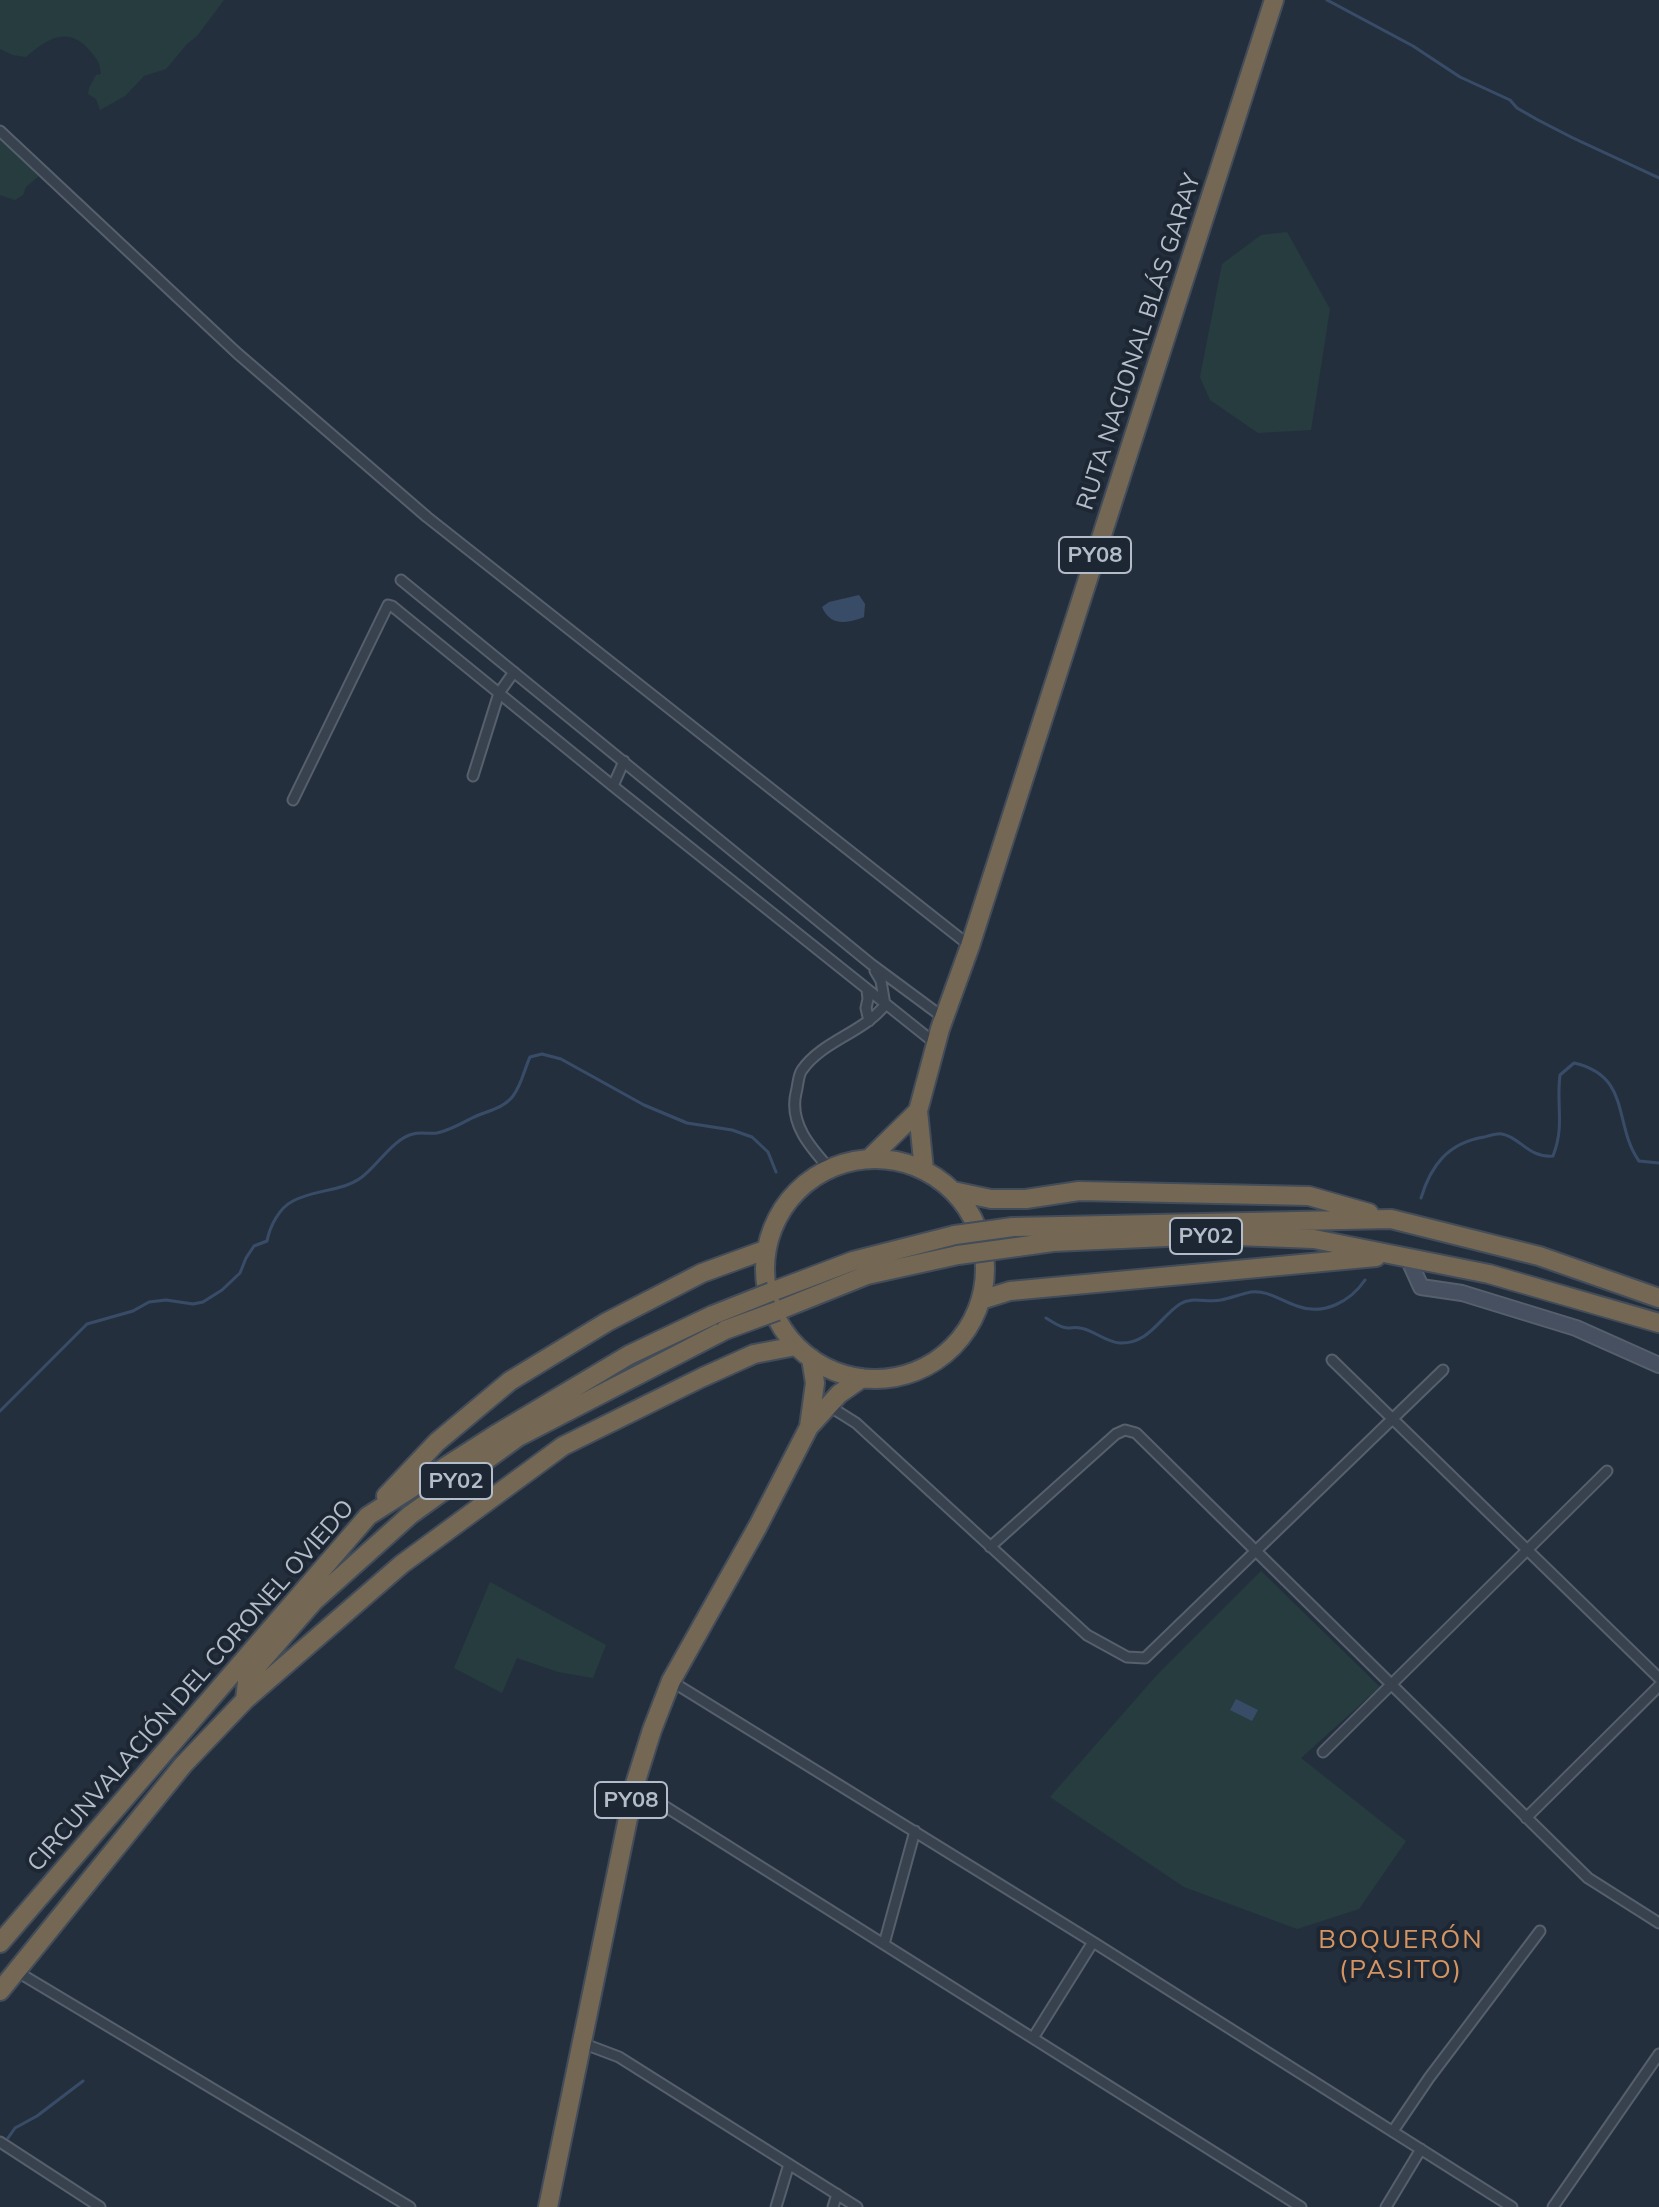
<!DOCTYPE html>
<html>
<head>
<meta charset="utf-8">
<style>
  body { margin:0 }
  canvas { display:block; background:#242f3e }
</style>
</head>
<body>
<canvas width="1659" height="2207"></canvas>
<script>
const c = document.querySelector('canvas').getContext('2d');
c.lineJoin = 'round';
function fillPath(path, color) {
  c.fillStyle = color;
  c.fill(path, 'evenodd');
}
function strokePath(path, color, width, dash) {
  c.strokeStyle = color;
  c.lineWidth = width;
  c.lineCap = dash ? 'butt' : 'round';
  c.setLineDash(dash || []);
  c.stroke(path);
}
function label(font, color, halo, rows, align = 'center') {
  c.font = font + ' Mulish,sans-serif';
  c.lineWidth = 8;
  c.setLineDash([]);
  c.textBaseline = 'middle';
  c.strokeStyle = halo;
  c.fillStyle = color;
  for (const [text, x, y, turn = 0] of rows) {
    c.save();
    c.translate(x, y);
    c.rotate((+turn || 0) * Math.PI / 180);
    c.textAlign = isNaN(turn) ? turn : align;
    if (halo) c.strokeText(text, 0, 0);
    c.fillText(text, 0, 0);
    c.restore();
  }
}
fillPath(new Path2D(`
  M0 0H224L197 36 187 44 166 69 144 76 125 96 100 110 96 99 88 94 89 88 96 75 101 74C100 64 98 60 91 52 69 25 48 38 26 57L13 55 0 49Z
  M0 135 39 168V176L26 187 23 195 15 200 0 195Z
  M1287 232 1330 309 1311 430 1258 433 1210 400 1200 377 1222 264 1261 235Z
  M1261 1571 1380 1687 1301 1758 1406 1841 1359 1909 1297 1929 1184 1887 1050 1797 1156 1676Z
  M490 1582 606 1645 593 1678 558 1672 517 1658 502 1693 454 1668Z`), '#263c3f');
fillPath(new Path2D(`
  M859 595 865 604 864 617C847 624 830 626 822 607L829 602Z
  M1236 1699 1258 1710 1252 1721 1230 1710Z`), '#394c67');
strokePath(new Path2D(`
  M1327 0 1413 46 1460 77 1510 100 1517 108 1538 120 1573 138 1659 178
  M1421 1198C1431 1165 1448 1143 1484 1137 1488 1136 1497 1133 1502 1134 1520 1137 1528 1158 1553 1156 1565 1125 1556 1106 1560 1075L1574 1063C1632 1076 1613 1125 1639 1161L1659 1163
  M1046 1318C1053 1322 1060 1328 1068 1328 1072 1328 1076 1327 1080 1328 1094 1330 1105 1342 1120 1343 1149 1344 1160 1317 1180 1304 1192 1296 1207 1303 1221 1300 1231 1298 1241 1294 1251 1292 1268 1290 1281 1301 1297 1306 1323 1316 1350 1302 1365 1280
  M0 1411 87 1324 133 1311 149 1302 166 1300 193 1304 203 1302 222 1290 240 1273 246 1258 254 1246 267 1241C270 1226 279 1208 293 1201 315 1189 342 1192 362 1177 377 1166 394 1138 413 1134 420 1132 429 1134 437 1133 450 1130 459 1125 470 1119 485 1111 502 1110 513 1096 522 1084 524 1070 530 1057L542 1054 561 1059 644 1105 687 1123 732 1130 752 1137 768 1152 776 1172
  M8 2138 15 2128 37 2116 83 2081`), '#394c67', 3);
const street = new Path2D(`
  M0 131 237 353 427 517 970 946
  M401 580 871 964 944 1018
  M473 776 499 693 514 672
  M613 786 624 761
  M293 800 388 605 392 606 613 786 936 1044
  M867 990 868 999 866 1008 869 1021
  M829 1168C810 1147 789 1123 796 1093 798 1086 798 1075 802 1070 822 1041 863 1033 885 1005L881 981 875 971
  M1332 1360 1659 1678
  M829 1406 856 1423 1087 1635 1127 1657 1145 1658 1443 1370
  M990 1547 1116 1434 1125 1430 1136 1433 1588 1878 1659 1923
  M671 1681 1093 1942 1512 2207
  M1323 1752 1607 1471
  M633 1792 658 1802 1301 2207
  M1526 1818 1659 1686
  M884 1944 915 1831
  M16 1971 410 2207
  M1033 2038 1093 1942
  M582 2043 619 2057 857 2207
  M1393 2131 1429 2078 1540 1931
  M0 2142 100 2207
  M776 2207 789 2164
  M833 2207 837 2194
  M1386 2207 1421 2149
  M1553 2207 1659 2054`);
const secondary = new Path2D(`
  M1407 1256 1421 1287 1462 1293 1576 1328 1659 1365`);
const highway = new Path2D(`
  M870 1158 918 1111
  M765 1269a110 110 0 1 1 220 0a110 110 0 1 1-220 0Z
  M924 1170 918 1111 940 1029 970 946 1013 812 1274 0
  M953 1191 991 1199H1026L1079 1191 1309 1196 1369 1213
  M1013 1227 1391 1219 1539 1256 1659 1298
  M1017 1247 1053 1242 1212 1235 1314 1239 1489 1274 1659 1323
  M771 1292 853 1261 955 1235
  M981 1300 1010 1291 1376 1257
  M777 1311 867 1275 958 1255
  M809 1427 815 1383 811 1358
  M386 1496 437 1442 510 1381 607 1322 702 1273 765 1250
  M245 1700 247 1682 258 1665 314 1601 410 1515 518 1437 725 1330
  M0 1943 368 1516 495 1435 629 1355 713 1315
  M0 1991 183 1765 245 1700 402 1564 563 1446 703 1377 754 1354 796 1346
  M548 2207 635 1784 652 1730 671 1681 758 1526 809 1427 839 1394 862 1378`);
strokePath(street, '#565f6c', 13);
strokePath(secondary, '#565f6c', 18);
strokePath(highway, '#434c59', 22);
strokePath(street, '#38414e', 9);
strokePath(secondary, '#465061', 14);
strokePath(highway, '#746855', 18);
const highwayBridge = new Path2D(`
  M955 1235 1013 1227
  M958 1255 1017 1247
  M713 1315 771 1292
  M725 1330 777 1311`);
strokePath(highwayBridge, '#434c59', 22, []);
strokePath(highwayBridge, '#746855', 18);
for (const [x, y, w] of [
  [1095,555,72],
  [1206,1236,72],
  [456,1481,72],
  [631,1800,72]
]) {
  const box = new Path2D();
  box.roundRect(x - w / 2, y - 18, w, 36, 6);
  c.fillStyle = '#1d2633';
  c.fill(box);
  strokePath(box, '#b4bcc9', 2);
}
label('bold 22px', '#b4bcc9', null, [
  ["PY08",1095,555],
  ["PY02",1206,1236],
  ["PY02",456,1481],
  ["PY08",631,1800]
]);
label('24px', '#b4bcc9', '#1d2633', [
  ["RUTA NACIONAL BLÁS GARAY",1139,342,-72],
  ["CIRCUNVALACIÓN DEL CORONEL OVIEDO",191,1686,-49]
]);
c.letterSpacing = '2px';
label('26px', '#d59563', '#1d2633', [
  ["BOQUERÓN",1401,1940],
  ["(PASITO)",1401,1970]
]);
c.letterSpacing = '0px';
</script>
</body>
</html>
